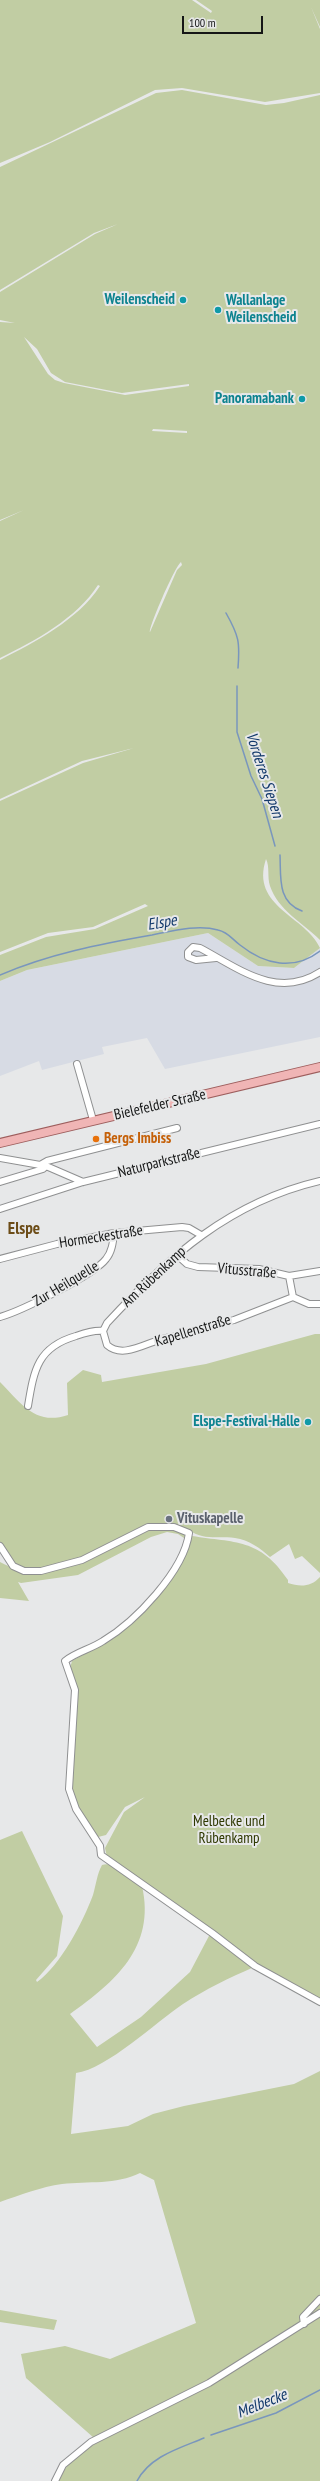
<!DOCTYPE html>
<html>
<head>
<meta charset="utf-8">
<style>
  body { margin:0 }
  #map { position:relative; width:320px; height:2481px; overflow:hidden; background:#e7e8e9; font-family:"PT Sans Narrow",sans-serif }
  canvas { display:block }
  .scale { position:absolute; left:182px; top:16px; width:81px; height:18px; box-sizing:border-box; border:2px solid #151616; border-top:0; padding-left:5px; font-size:12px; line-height:14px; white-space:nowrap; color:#151616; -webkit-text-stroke:3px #e7e8e9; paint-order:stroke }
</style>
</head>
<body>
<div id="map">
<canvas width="320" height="2481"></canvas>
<div class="scale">100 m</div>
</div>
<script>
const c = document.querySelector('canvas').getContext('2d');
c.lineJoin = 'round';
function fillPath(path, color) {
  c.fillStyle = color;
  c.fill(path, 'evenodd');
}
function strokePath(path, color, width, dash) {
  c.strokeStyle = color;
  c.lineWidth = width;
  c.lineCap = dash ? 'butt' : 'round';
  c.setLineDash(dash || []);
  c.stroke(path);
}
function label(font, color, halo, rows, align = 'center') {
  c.font = font + ' "PT Sans Narrow",sans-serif';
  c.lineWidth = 4;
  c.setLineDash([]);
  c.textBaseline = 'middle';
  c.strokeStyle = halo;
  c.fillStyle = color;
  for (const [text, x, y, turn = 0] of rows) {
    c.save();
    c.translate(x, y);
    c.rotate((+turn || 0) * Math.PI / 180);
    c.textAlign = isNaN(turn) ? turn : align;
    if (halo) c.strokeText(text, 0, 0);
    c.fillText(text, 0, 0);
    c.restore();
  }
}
fillPath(new Path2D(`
  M208 933 258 966 294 968 320 948V1037L165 1069 147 1038 102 1047 104 1054 42 1070 39 1061 0 1076V981L27 970Z`), '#d7dbe4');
fillPath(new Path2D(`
  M0 0H192L211 13 212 11 196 0H320V27L311 7 320 29V93L265 102 182 88 155 90 50 142 0 163Z
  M182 90 266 105 284 103 320 95V940C303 923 278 910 270 886 267 877 270 867 266 859 250 907 306 916 320 948L294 968 258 966 208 933 27 970 0 981V955L46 937 95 929 148 906 145 904 93 927 48 933 0 952V801L83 763 134 748 82 761 0 799V660C35 642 78 620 100 586L98 585C77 618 35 641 0 658V521L24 510 0 520V322L15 323 0 320V292L95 234 118 224 94 233 0 290V167L156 93ZM24 337 37 349 51 373 65 382 122 393 189 384V386L125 395 64 383 55 380 48 374ZM153 429 187 431V433L152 431ZM181 562 182 565 177 570 150 632C149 627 174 568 181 562Z
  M315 1334H320V1573L302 1556 295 1559 289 1544 270 1557C260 1548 249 1540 235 1538 220 1536 205 1540 192 1532L186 1534 184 1538 178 1534 167 1532 151 1537 78 1575 21 1583 18 1582 29 1601 0 1598V1562C40 1585 90 1562 126 1539L125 1537C101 1552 36 1584 12 1562L9 1553 0 1543V1382C21 1403 35 1426 68 1415L67 1383 83 1370 101 1375 102 1382 206 1364Z
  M192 1536C235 1543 260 1538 288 1580V1583C300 1587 311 1587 320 1577V2001L255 1967 107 1857 105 1848 124 1812 145 1797 125 1807 106 1835 98 1837 83 1818 72 1793 76 1699 70 1668 72 1661 105 1642 142 1614 186 1553Z
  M22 1831 63 1916 57 1956 36 1980 37 1982C60 1966 83 1922 93 1895 96 1885 97 1874 102 1865 115 1860 131 1879 142 1886 156 1947 115 1982 70 2014L97 2047 141 2017 190 1972 210 1934 254 1967C229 1978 206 1989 183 2004 156 2022 107 2069 76 2073L71 2134 128 2126 153 2114 184 2106 294 2084 320 2071V2311L207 2382 94 2438 26 2378 21 2354 65 2346 110 2359 196 2323 154 2180 140 2173C116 2185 88 2181 62 2184 41 2187 20 2195 0 2202V1840Z
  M0 2310 57 2320 54 2330 0 2322Z
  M320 2315V2481H57C80 2440 126 2429 165 2407 217 2376 268 2345 320 2315Z`), '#c1cda3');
strokePath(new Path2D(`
  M226 613C239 636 240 642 238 668
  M237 686V732L251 776 262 799 275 846
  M280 855C281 877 277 902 302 911
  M0 975C49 954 100 944 152 935 172 931 198 924 218 930 228 932 232 939 240 945 265 965 294 971 320 951
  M211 2435 276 2413 320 2390
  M137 2481C150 2456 180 2448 204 2438`), '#7996bd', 1.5);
const minor = new Path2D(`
  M216 958 196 960 188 957V952L193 947 200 948C238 968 277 1000 320 972
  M77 1064 93 1120
  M0 1158 46 1166 83 1182
  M40 1165 47 1161 177 1128
  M0 1182 43 1169 46 1166
  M0 1209 83 1182 320 1124
  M177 1255 187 1264 198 1267 259 1269 289 1276 320 1271
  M0 1259 57 1244 114 1233 182 1227 189 1228 201 1235
  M289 1276 293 1297
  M0 1317C21 1311 94 1275 106 1259 112 1252 113 1242 114 1233
  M103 1331 107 1345C125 1361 152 1338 172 1337L234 1320 293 1297 309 1304H320
  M28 1406C34 1369 38 1347 76 1336 85 1333 94 1330 103 1331L107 1323C168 1257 230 1202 320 1181
  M0 1546 13 1566 24 1571H41L82 1560 148 1527H174L189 1533C184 1571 135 1622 103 1641 91 1649 76 1652 65 1661L75 1690 69 1789 76 1809 100 1846 101 1855 212 1933 255 1966 320 2002
  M304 2324 303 2317 320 2299
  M55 2481 63 2465 91 2442 209 2383 320 2313`);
const major = new Path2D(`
  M0 1143 320 1067`);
strokePath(minor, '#8f9091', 8);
strokePath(major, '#9d5e5d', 10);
strokePath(minor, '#fff', 6);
strokePath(major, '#f0b5b5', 8);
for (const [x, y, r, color] of [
  [183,300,4,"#0f9aa8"],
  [218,310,4,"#0f9aa8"],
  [302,399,4,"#0f9aa8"],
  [96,1139,4,"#e8710a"],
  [308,1422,4,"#0f9aa8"],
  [169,1519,4,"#6b7280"]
]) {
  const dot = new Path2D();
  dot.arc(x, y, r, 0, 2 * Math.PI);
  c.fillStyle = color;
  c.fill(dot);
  strokePath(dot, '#e7e8e9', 1.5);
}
label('bold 15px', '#0d838f', '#e7e8e9', [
  ["Weilenscheid",175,300],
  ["Wallanlage",226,301,"left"],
  ["Weilenscheid",226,318,"left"],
  ["Panoramabank",294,399],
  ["Elspe-Festival-Halle",300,1422]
], 'right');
label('15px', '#151616', '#e7e8e9', [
  ["Bielefelder Straße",160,1105,-13],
  ["Naturparkstraße",159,1163,-14],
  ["Hormeckestraße",101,1237,-9],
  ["Vitusstraße",247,1271,5],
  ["Am Rübenkamp",154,1277,-43],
  ["Zur Heilquelle",66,1284,-31],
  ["Kapellenstraße",193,1331,-17]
]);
label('bold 15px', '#c56008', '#e7e8e9', [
  ["Bergs Imbiss",104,1139]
], 'left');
label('bold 15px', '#5b616d', '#e7e8e9', [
  ["Vituskapelle",177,1519]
], 'left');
label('15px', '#2e3800', '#e7e8e9', [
  ["Melbecke und",229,1822],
  ["Rübenkamp",229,1839]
]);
label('italic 16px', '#12396b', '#e7e8e9', [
  ["Vorderes Siepen",264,775,72],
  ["Elspe",162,923,-10],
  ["Melbecke",262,2404,-22]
]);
label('bold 17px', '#6c4c17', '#e7e8e9', [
  ["Elspe",24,1229]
]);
</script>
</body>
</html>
